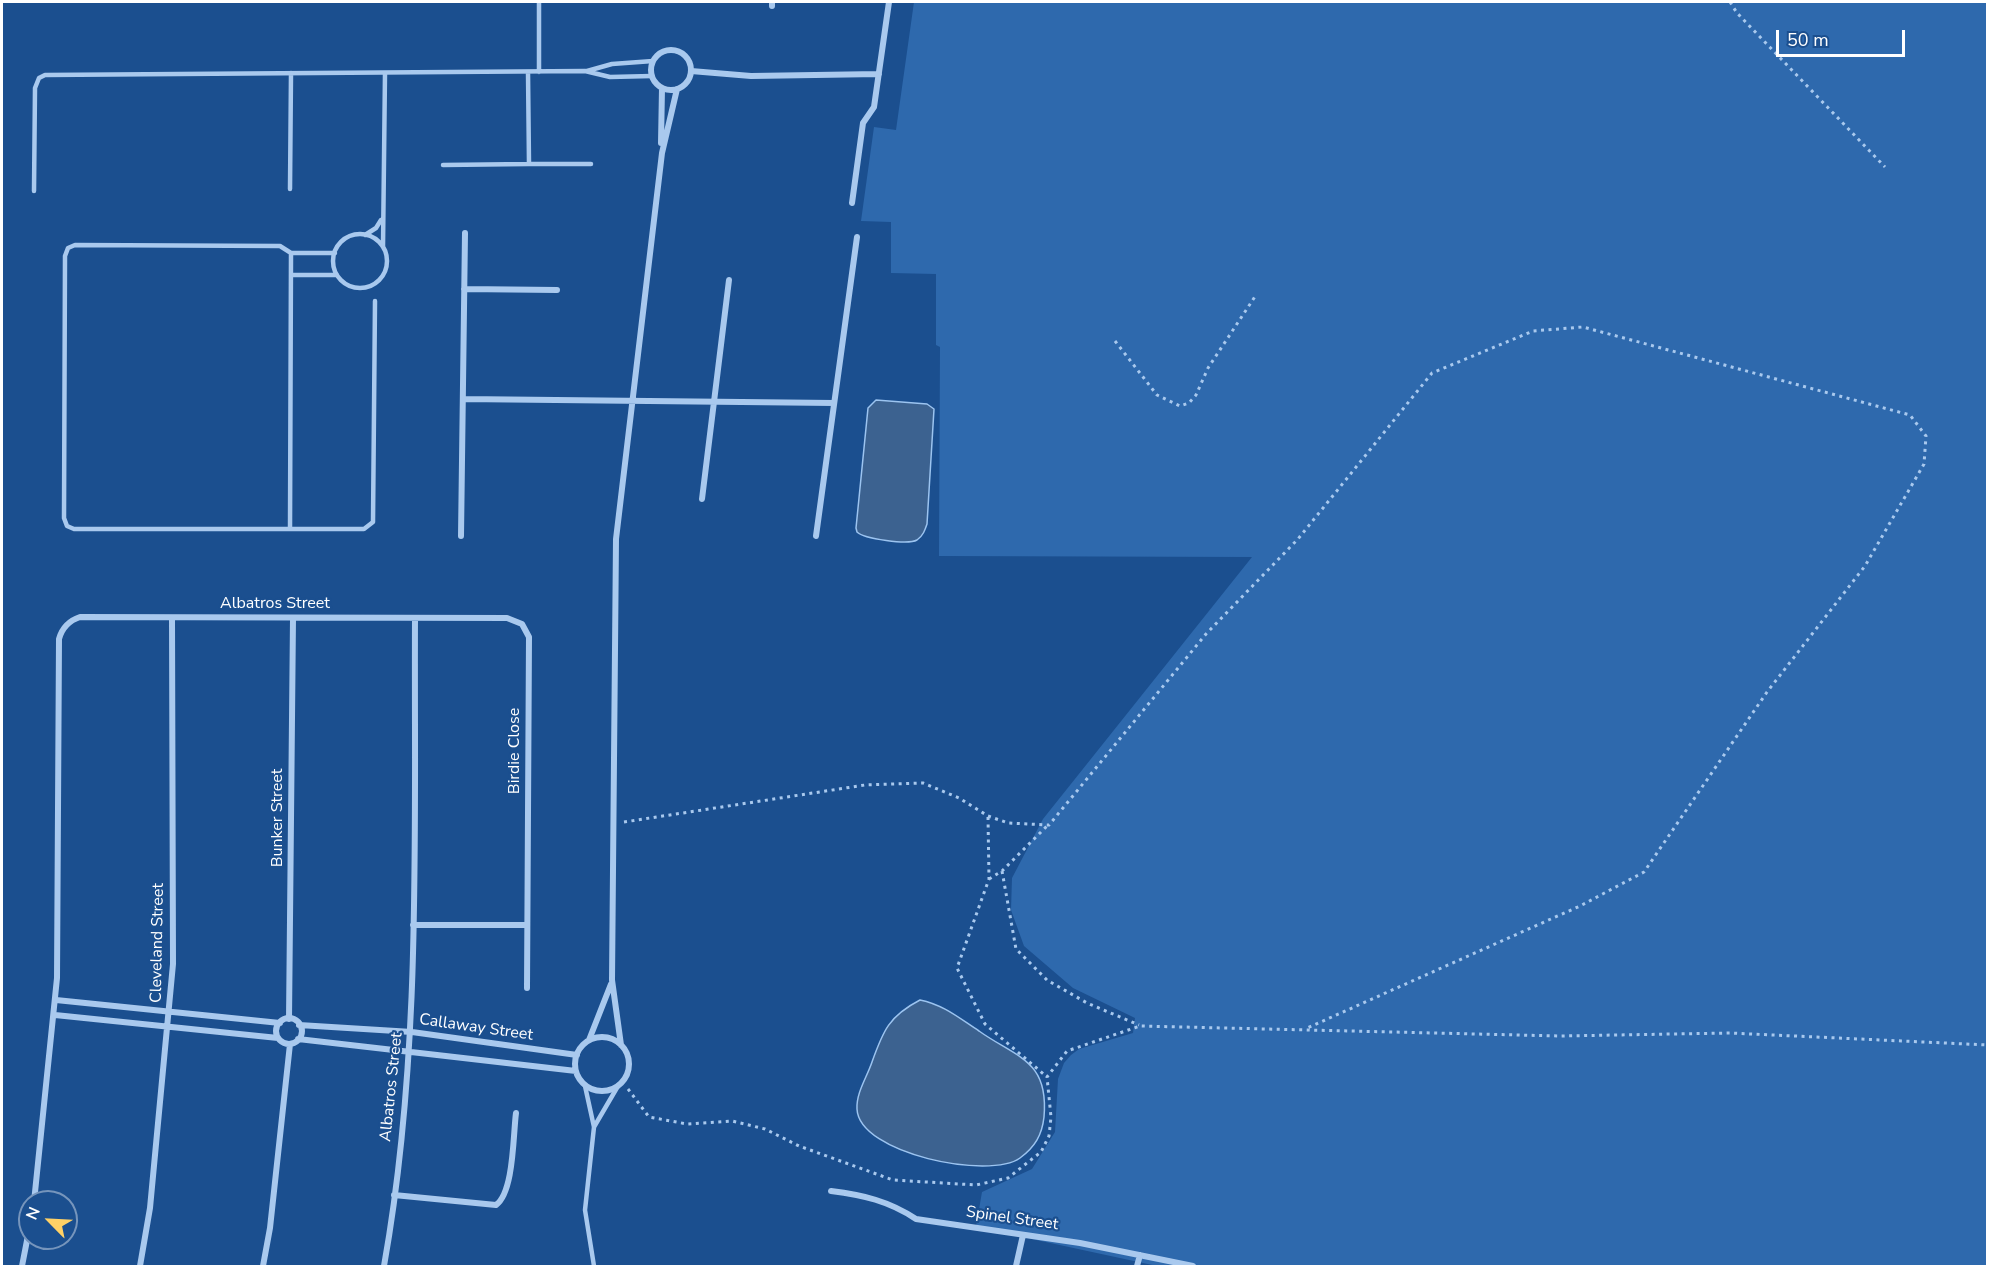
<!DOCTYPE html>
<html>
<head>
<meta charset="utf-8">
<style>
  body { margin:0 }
  #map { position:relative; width:1989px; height:1268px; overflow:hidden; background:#1b4f8f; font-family:"Nunito Sans",sans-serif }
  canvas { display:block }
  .frame { position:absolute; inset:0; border:3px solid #fff; pointer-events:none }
  .north { position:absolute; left:18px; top:1190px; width:60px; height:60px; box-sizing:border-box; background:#1b4f8f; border:2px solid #7695bc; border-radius:50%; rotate:294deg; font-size:16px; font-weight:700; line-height:24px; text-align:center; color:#fff }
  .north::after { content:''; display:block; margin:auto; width:21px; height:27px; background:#ffd166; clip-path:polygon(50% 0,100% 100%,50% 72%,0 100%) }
  .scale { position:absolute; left:1776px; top:30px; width:129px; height:27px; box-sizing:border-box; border:3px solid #fff; border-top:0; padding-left:8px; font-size:18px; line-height:21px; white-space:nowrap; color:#fff; -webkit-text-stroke:4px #1b4f8f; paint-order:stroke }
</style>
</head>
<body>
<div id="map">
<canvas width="1989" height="1268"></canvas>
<div class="frame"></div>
<div class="north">N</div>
<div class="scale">50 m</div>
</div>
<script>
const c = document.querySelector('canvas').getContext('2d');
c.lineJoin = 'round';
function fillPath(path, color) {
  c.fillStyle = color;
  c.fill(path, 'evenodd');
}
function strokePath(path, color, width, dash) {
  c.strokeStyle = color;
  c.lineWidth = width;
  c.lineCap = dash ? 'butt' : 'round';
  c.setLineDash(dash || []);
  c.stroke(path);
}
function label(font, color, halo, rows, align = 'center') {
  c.font = font + ' "Nunito Sans",sans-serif';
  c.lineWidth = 4.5;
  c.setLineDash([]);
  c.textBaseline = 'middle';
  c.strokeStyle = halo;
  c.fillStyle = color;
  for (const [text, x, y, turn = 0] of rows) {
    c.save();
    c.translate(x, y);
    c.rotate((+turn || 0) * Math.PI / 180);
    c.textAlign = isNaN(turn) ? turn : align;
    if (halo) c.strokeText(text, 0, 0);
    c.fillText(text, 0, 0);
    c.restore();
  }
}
fillPath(new Path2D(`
  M914 2H1987V1266H1157L976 1227 982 1192 1032 1169 1055 1132 1058 1079 1064 1063 1071 1055 1079 1049 1133 1033 1135 1018 1073 988 1024 946 1011 910 1012 878 1043 819 1252 557 939 556 940 347 936 345V274L891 273V222L861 221 874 127 896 130Z`), '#2e69ad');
const water = new Path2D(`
  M876 400 927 404 934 409 927 524C925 530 923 536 917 540 908 545 864 539 857 532L856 528 868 408Z
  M920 1000C944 1005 959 1018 979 1031 1017 1058 1049 1060 1044 1117 1042 1135 1035 1147 1020 1158 990 1180 859 1154 857 1109 856 1093 867 1077 872 1062 883 1031 889 1016 920 1000Z`);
fillPath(water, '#3c6290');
strokePath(water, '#9cc4f0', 1.5);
strokePath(new Path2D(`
  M1730 2 1737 13 1885 167
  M1115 341 1157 395 1180 406 1189 403 1196 395 1208 368 1256 295
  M988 817 989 879 957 968 985 1024 1047 1077
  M624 822 865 785 923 783 959 798 988 816 1008 823 1049 825 1206 634 1298 539 1432 373 1533 331 1583 327 1910 415 1926 436 1924 464 1865 566 1767 692 1644 872 1580 906 1305 1029
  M1002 871 1016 949 1047 980 1087 1003 1139 1025
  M989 879 1002 871 1048 825
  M628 1089 649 1117 687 1124 732 1121 765 1129 799 1146 893 1180 976 1185 1008 1178 1041 1152 1049 1136 1051 1117 1047 1077 1067 1051 1140 1026 1560 1036 1730 1033 1988 1045`), '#a9c9ee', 3, [3, 4.5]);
strokePath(new Path2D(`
  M539 2V72
  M587 71 612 64 653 61
  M529 164H591
  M443 165 529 164 528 72
  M290 189 291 73
  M34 191 35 88 39 78 45 75 585 71 610 77 652 76
  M333 261a27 27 0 1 1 54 0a27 27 0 1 1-54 0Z
  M365 235 376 228 381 220
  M75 245 280 246 291 253 290 529H74L67 526 64 518 65 256 68 248Z
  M383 247 385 73
  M291 253H335
  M291 275H337
  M290 529H364L373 522 375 301
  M585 1086 594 1127 585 1210 594 1266
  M594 1127 618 1086`), '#a9c9ee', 4.5);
strokePath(new Path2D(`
  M772 6V2
  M651 70a20 20 0 1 1 40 0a20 20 0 1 1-40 0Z
  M691 71 751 76 879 74
  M661 143 662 88
  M852 203 863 123 874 107 889 2
  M464 289 557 290
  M463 399 834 403
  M702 499 729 280
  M461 536 465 233
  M816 536 857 237
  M413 925H527
  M56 1000 280 1023
  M55 1015 278 1038
  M276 1031a13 13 0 1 1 26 0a13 13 0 1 1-26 0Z
  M289 1019 293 618
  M299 1025 412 1032 577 1055
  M575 1064a27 27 0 1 1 54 0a27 27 0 1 1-54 0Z
  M298 1039 576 1071
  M589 1040 611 984
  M621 1045 612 980 616 539 662 153 677 89
  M831 1191C863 1195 889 1201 916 1219L1080 1243 1193 1266
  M394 1195 496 1205C514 1192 513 1135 516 1113
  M34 1202 57 978 59 639C62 628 68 621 80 617L507 618 522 624 529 637 527 988
  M22 1266 30 1225
  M140 1266 150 1208 173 964 172 618
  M263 1266 270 1228 290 1044
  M384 1266C422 1053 414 834 415 618
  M1016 1266 1023 1235
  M1137 1266 1140 1255`), '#a9c9ee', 6);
label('16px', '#fff', '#1b4f8f', [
  ["Albatros Street",275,604],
  ["Birdie Close",515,751,-90],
  ["Bunker Street",278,818,-90],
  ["Cleveland Street",158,943,-89],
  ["Callaway Street",476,1028,8],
  ["Albatros Street",392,1087,-84],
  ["Spinel Street",1012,1219,8]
]);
</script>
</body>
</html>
